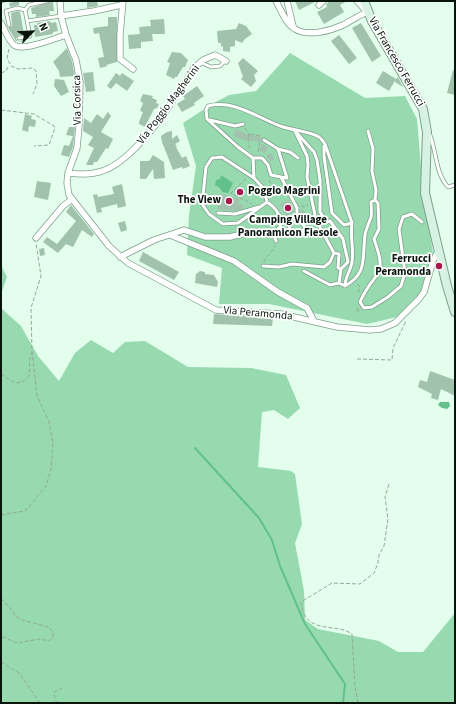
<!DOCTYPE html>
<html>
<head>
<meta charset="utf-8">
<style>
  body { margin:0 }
  #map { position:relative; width:456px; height:704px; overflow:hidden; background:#e3feec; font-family:"Source Sans 3",sans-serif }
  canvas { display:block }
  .frame { position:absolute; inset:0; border:2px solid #08150d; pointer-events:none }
  .north { position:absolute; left:12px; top:12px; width:40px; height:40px; -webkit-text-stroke:3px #fff; paint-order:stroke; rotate:66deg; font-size:11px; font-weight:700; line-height:16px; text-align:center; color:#08150d }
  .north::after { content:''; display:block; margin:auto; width:14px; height:18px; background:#08150d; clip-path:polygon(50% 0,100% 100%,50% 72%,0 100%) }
</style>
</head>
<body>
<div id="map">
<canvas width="456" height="704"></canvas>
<div class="frame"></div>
<div class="north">N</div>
</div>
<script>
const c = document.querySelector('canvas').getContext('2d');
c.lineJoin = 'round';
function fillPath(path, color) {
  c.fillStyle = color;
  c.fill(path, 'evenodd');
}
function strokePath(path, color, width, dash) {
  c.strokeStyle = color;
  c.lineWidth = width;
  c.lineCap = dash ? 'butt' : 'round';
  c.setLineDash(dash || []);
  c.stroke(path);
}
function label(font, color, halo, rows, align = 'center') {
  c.font = font + ' "Source Sans 3",sans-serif';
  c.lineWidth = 3.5;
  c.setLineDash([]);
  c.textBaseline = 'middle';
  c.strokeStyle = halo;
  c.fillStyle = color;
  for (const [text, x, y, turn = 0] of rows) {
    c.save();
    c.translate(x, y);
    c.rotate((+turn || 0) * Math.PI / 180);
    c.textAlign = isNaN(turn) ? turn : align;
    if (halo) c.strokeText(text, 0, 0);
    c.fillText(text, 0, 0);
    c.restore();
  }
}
fillPath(new Path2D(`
  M290 53 365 98 405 96 417 119 423 192 433 253 421 292 397 317 367 324 269 304H219L222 268 187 255 189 215 196 166 183 123 212 104 229 95 256 91Z
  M1 265 7 277 1 294Z
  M1 308 21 326 38 356 59 381 75 353 91 340 113 353 125 342 145 341 188 367 251 368 286 375 300 408 288 419 274 410 262 412 258 467 291 471 295 474 302 524 295 543 304 591 305 620 318 629 379 641 398 652H423L455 613V703H1Z`), '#97dab0');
fillPath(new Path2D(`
  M221 175 233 183 228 193 222 192 220 188 215 185 216 180 220 179Z
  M440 402H449L450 406 447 409 442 408 438 405Z`), '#62c18b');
strokePath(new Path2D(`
  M195 448 259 518 272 540 280 566 305 624 345 684 343 703`), '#62c18b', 2);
fillPath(new Path2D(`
  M19 1V5L10 7 9 3Z
  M87 1H97L98 6 87 8Z
  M295 1H317L299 10Z
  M330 1H347L340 5 344 12 324 24 317 12 327 7 326 4Z
  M50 2H53L54 11H49L50 15 36 17V14H32L31 8Z
  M18 11 20 12 24 34 17 36 16 39 18 41 25 40V42L16 41 8 28 12 26 11 13Z
  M108 17H117V62L106 65 108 66 100 68 98 58 104 57 99 33 94 34 93 28 108 26Z
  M164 19 165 34H152L153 41 141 42V48L129 49 128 35 140 34 139 27 151 26 150 20Z
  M50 21 51 23 56 22 58 31 53 32V34L35 37 34 25H37V23Z
  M239 23 246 26 252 34 245 39 242 43 235 40V46L230 47V52L223 51V46L221 47V43H218L217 31 236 29Z
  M361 23 381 56 372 62 352 28Z
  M339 35 357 58 349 64 331 41Z
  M67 48 72 61 75 76 60 77 59 71 53 62Z
  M172 52 181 53 188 60 185 67H183L177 77H175L174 79 166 75 170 63 167 62Z
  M243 58 258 71 254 75 256 81 251 87 241 79 243 77 238 63Z
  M453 70H455V95L447 93Z
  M383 71 396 79 398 77 403 87 395 82 396 79 389 91 376 83Z
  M93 72 95 91 86 92 83 73Z
  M116 73 120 76 122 73 134 81 127 91 116 83 111 89 107 86Z
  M55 79 64 80 69 92 61 96 54 86Z
  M197 86 204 96 194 103 195 105 182 112 177 104 185 99 183 96Z
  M143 94 153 96 152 98 157 100 156 103 159 104 157 108 154 109 145 127 139 124V122L143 112 140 111 143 103 140 101Z
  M108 112 111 116 101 132 113 139 108 149 106 148 97 162H94L93 165H86L94 148 88 145 93 137 83 131 84 118 91 123 97 114 103 119Z
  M25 114 32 116 31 119 36 120 35 127 29 126 28 132 22 130Z
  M69 127H75L73 147 69 157 61 155 64 145 69 146 73 136 66 135Z
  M236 129 249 135 262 137 261 142 246 140V141L233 136Z
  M172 131V139L177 135 180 141 175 144 177 146 176 147 182 158 186 156 190 166 183 169 182 167 173 170 162 142 161 136 167 132Z
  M262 144 268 147 265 153 259 151Z
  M272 153 274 160 269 161 266 155Z
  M153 155 164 162 165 178 154 179 153 169 146 179H140V161H149Z
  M37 181 51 183 48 200 34 197Z
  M122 184 126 206 118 208 117 204 101 208 102 212 97 213 93 195 97 194 98 197 114 194 112 187Z
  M221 194 240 199 238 204H243L242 209 235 211 217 209Z
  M289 200 294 212 286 216 280 204Z
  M71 205 94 234 92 237 82 230 73 247 66 244 58 253 43 242 47 237 57 244 76 221 66 212Z
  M303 209 309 219 305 222 300 212Z
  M125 221 127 230 121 232 118 223Z
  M44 248 45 255 40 256 39 249Z
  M143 252 179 272 174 280 139 261Z
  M200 271 205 272V274L214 275 218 282 217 287 195 283 196 274Z
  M214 314 273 318 272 326 213 324Z
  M430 371 455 380V396L441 389 438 400 431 398 432 394 418 387 420 380 427 382Z`), '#a1c2ad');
const lane = new Path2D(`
  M2 1H3
  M25 10 29 5 47 1
  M27 21 61 16
  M9 25 6 11 18 8 25 10 30 36 19 38
  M200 62 211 67 220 66 225 61
  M210 120 235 126 243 124
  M295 131 307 156 308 165 307 177 316 220 334 253 339 254 338 268 341 269 339 283 345 286
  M296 132 314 152 317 160 320 180V212L327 222 330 221 343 239 348 262 341 269
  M430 135C436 150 436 175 448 187L455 185
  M264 140 278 149 287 178 281 177
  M324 146V156L332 213 344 225 352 223
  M278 149 290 152 298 158
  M253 158H262L268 165 271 175 281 177 297 208V213L305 228 302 232H291L288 223 281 218
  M254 178 253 158 238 147 207 119 206 110 208 106C235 99 259 119 283 127 292 130 312 132 319 137 321 138 323 142 325 144L352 223C350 236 354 249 352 262 351 270 345 277 345 286 368 273 362 258 365 235 366 229 369 223 371 217 372 212 371 207 371 202L375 200 376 190 372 171 373 149 368 131
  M375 200 378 203 379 229 374 239C389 280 374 269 360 302L364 308 372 307 388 297 401 286 405 273 399 229 403 217 412 214 422 222
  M267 202 238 223 223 224 209 214 202 204 206 167 212 158 222 157 254 178 264 189 267 202C279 210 290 228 269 234
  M218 213 235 214 259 207
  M273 233 276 241
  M263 266 279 267 292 264 324 267 330 262 334 253
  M304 271 330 285 339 283`);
const street = new Path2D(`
  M60 1 61 16 66 35 76 60 80 82 79 126 77 148 68 173 67 183 69 195 109 246 128 263 216 310 281 314 337 327 370 330 381 329 395 323 419 299 424 292 433 261 439 250
  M123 1 120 35V59L133 69
  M276 1C281 10 286 24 295 29 308 37 330 31 343 25 351 21 359 15 368 12
  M287 1 293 26
  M357 1 367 12
  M319 5 323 1
  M61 16 94 11 121 5
  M1 23C5 30 8 40 14 45 23 52 55 38 66 35
  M68 173C79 174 88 175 99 172 134 164 175 99 194 68L203 60 215 55 226 61
  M170 235 234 261 278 292 307 308 314 321
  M36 238 63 206 71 200
  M120 257 154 240 184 230 205 237H230L250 232 269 234`);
const secondary = new Path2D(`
  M364 1 372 21 423 109 427 132 425 193 447 286 455 312`);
strokePath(lane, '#7e9f8a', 4.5);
strokePath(street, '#7e9f8a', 7);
strokePath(secondary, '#7e9f8a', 10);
strokePath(new Path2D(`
  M9 49 7 58 11 66 18 69 33 68 36 71 37 84 33 94
  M1 73 6 71 9 65
  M1 110 34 114 54 126 55 128 49 145 34 146
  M245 128 249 134 248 141 250 149
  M250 134 260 136
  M258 152 260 142
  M246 179 231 193 252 204
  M269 180 275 192 272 198
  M301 205 303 207 308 205
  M264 262C266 255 273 253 275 245
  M357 284 360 287 358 293
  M357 308 358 312 360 310
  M357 359 392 360 393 348 406 321
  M1 374 15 383C38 381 25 364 32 352
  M1 515 24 511 28 508 46 486 51 469 53 444 49 422 37 396 32 351 31 308 41 276 36 243
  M1 598 19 619 48 627 53 632V637L49 641 40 639 17 643 1 636
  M1 662 19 673 40 703
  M58 703 55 700 54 692 62 688
  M358 703 355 686 352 634C336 622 304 636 301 602L332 583 360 584 374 573 378 563 379 555 384 546 388 519 385 497 389 484`), '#92a899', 1, [4, 2]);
strokePath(lane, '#fff', 3);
strokePath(street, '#fff', 5.5);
strokePath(secondary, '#d7f2e2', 8);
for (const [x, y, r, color] of [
  [240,192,4,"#aa174d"],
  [229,201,4,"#aa174d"],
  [288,208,4,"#aa174d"],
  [439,266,4,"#aa174d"]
]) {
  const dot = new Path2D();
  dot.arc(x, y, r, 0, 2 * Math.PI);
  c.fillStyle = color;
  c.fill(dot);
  strokePath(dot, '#fff', 1.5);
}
label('11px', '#08150d', '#fff', [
  ["Via Francesco Ferrucci",396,62,60],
  ["Via Corsica",78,100,-91],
  ["Via Poggio Magherini",169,105,-53],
  ["Via Peramonda",258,314,5]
]);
label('bold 11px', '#08150d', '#fff', [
  ["Poggio Magrini",248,192,"left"],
  ["The View",221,201],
  ["Camping Village",288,221,"center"],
  ["Panoramicon Fiesole",288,234,"center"],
  ["Ferrucci",431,260],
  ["Peramonda",431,273]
], 'right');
</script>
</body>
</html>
